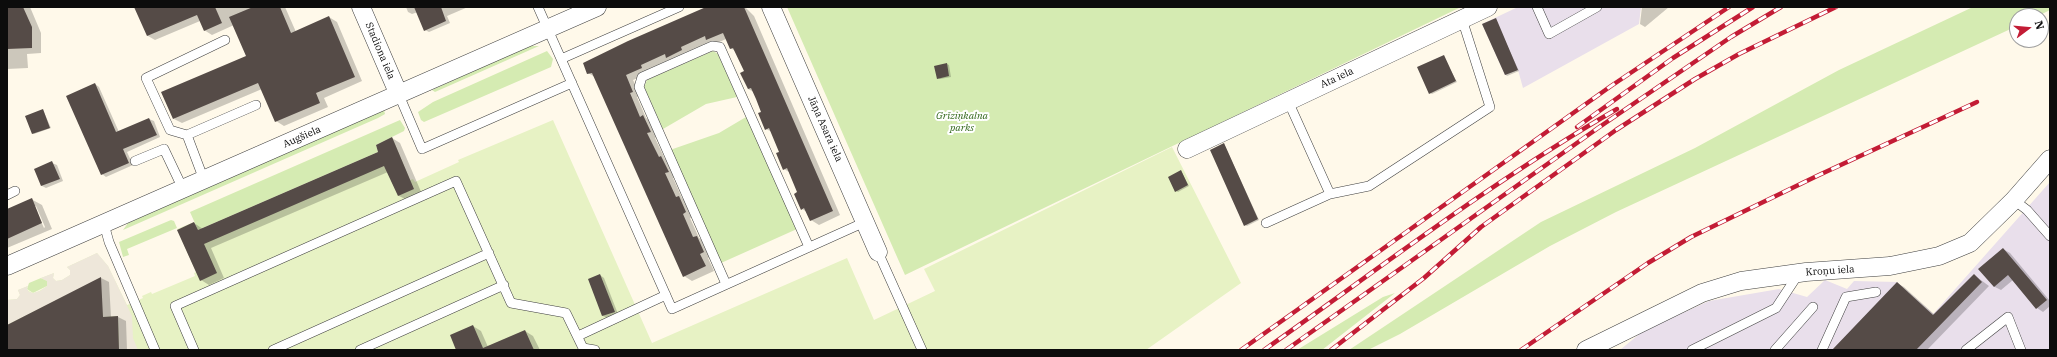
<!DOCTYPE html>
<html>
<head>
<meta charset="utf-8">
<style>
  body { margin:0 }
  #map { position:relative; width:2057px; height:357px; overflow:hidden; background:#fff9ea; font-family:"IBM Plex Serif",serif }
  canvas { display:block }
  .frame { position:absolute; inset:0; border:8px solid #0c0c0c; pointer-events:none }
  .north { position:absolute; left:2009px; top:8px; width:40px; height:40px; box-sizing:border-box; background:#fff; border:1px solid #9e9e9e; border-radius:50%; rotate:74deg; font-size:11px; font-weight:700; line-height:16px; text-align:center; color:#0c0c0c }
  .north::after { content:''; display:block; margin:auto; width:14px; height:18px; background:#c31c35; clip-path:polygon(50% 0,100% 100%,50% 72%,0 100%) }
</style>
</head>
<body>
<div id="map">
<canvas width="2057" height="357"></canvas>
<div class="frame"></div>
<div class="north">N</div>
</div>
<script>
const c = document.querySelector('canvas').getContext('2d');
c.lineJoin = 'round';
function fillPath(path, color) {
  c.fillStyle = color;
  c.fill(path, 'evenodd');
}
function strokePath(path, color, width, dash) {
  c.strokeStyle = color;
  c.lineWidth = width;
  c.lineCap = dash ? 'butt' : 'round';
  c.setLineDash(dash || []);
  c.stroke(path);
}
function label(font, color, halo, rows, align = 'center') {
  c.font = font + ' "IBM Plex Serif",serif';
  c.lineWidth = 4;
  c.setLineDash([]);
  c.textBaseline = 'middle';
  c.strokeStyle = halo;
  c.fillStyle = color;
  for (const [text, x, y, turn = 0] of rows) {
    c.save();
    c.translate(x, y);
    c.rotate((+turn || 0) * Math.PI / 180);
    c.textAlign = isNaN(turn) ? turn : align;
    if (halo) c.strokeText(text, 0, 0);
    c.fillText(text, 0, 0);
    c.restore();
  }
}
fillPath(new Path2D(`
  M1518 7H1641L1639 24 1523 88 1518 70 1505 75 1482 24Z
  M2050 182V350H1620L1643 331 1709 301 1779 289 1807 297 1825 280 1847 289 1854 281 1897 282 1933 314Z`), '#e9dfeb');
fillPath(new Path2D(`
  M787 7H1461L905 275Z
  M1973 7H2050V10L2038 16H2017V26L1616 212 1550 246 1400 334 1368 350H1349L1541 222 1695 148 1839 70Z
  M528 46H539L435 92 432 90Z
  M547 51 553 59 551 67 424 122 421 120 418 112 433 102Z
  M713 51 718 54 737 97 706 104 663 129 644 87 647 80Z
  M384 110 385 114 378 118 123 230 128 223 137 219Z
  M746 117 797 229 721 263 670 150 719 133Z
  M400 120 405 128 404 131 376 145 378 152 198 230 190 212Z
  M171 220 174 221 177 228 127 249 129 255 123 257 119 242Z
  M41 278 48 281 47 286 33 293 27 289 29 283Z
  M1395 293 1322 350H1297L1383 297Z`), '#d5ebb2');
fillPath(new Path2D(`
  M553 120 652 343 847 258 874 320 935 291 924 269 1172 147 1241 283 1146 350H7V300L17 299 20 295 18 290 28 286 27 289C33 297 41 290 47 286V281L41 278 54 273 53 278 56 281 62 280 70 275V270L67 267 97 253 108 266 127 305 143 298 142 296 151 292 152 294 195 276 194 273 196 272 177 229 194 222 198 230 378 152 376 145 392 137 410 180 413 179 415 182 459 162 458 160Z`), '#e7f2c4');
fillPath(new Path2D(`
  M97 253 108 266 132 316 133 338 138 350H119L118 316 103 317V313L63 297 7 325V300L17 299 20 295 18 290 28 286 27 289 29 292 33 293 40 291 47 286V281L41 278 54 273 53 278 56 281 62 280 70 275V270L67 267Z`), '#eee7da');
fillPath(new Path2D(`
  M7 7H30L41 33V53L27 54 28 68 7 69Z
  M140 7H285L296 32 329 17 337 22 362 81 324 98 328 107 284 126 276 121 262 89 182 123 174 119 247 56 234 25 212 35 204 30 200 21 155 40 148 36Z
  M406 7H468L447 16 450 23 429 32 425 30 418 12 412 14 408 12Z
  M708 7H745L754 16 840 215 819 225 811 220 807 212 802 209 798 192 789 172 784 169 780 152 772 132 766 129 762 112 754 92 748 89 745 72 736 51 730 48 726 39 715 44 711 41 648 69 650 73 633 80 641 96 637 97 646 118 651 121 658 136 655 138 665 159 669 161 676 177 673 178 682 198 687 201 694 217 690 218 699 238 705 242 711 257 708 258 714 271 692 281 684 276 595 77 588 73Z
  M1642 7H1669L1645 27 1640 24Z
  M1495 19 1519 71 1507 76 1506 75Z
  M1443 56 1457 82 1432 94 1430 93Z
  M947 64 949 65 951 77 940 79 938 78Z
  M95 84 99 87 119 132 149 119 154 121 160 137 127 152 133 165 106 177 102 174Z
  M43 110 51 128 34 134 32 133Z
  M392 138 400 143 422 194 407 200 399 196 388 172 211 248 224 278 209 285 201 280 194 223 203 229 380 153Z
  M1224 144 1259 220 1247 226 1245 225Z
  M52 163 57 165 63 181 46 188 42 186 35 170Z
  M1181 171 1189 186 1178 192 1176 191Z
  M31 199 42 205 52 229 7 248V210ZM34 206H36L45 227 44 228Z
  M2003 249 2010 253 2050 301V306L2043 312 2037 308 2013 280 2001 290 1995 287 1980 269Z
  M600 275 604 278 618 314 607 318 603 316 589 280Z
  M1974 275 1989 286 1927 350H1834L1897 283 1904 287 1935 315Z
  M101 278 109 282 111 317H118L126 321 127 350H7V326Z
  M473 326 481 331 488 347 525 331 533 336 540 350H457Z`), '#0003');
fillPath(new Path2D(`
  M7 7H23L32 27V48L7 49Z
  M134 7H215L222 23 204 31 197 15 147 36Z
  M253 7H280L291 33 329 16 355 77 316 93 320 103 275 122 258 83 173 119 161 92 246 56 229 17Z
  M414 7H441L446 21 424 31Z
  M706 7H744L833 211 810 221 804 208 801 210 794 194 797 192 787 168 783 170 776 153 779 152 769 128 765 130 758 113 761 112 756 99 751 88 748 89 740 73 744 71 733 48 730 49 723 33 706 40 705 36 681 47 682 50 666 58 665 54 641 65 642 68 626 75 633 92 630 93 640 117 643 115 651 132 647 133 659 157 661 156 669 172 665 173 676 197 679 196 686 212 683 214 693 237 697 236 704 252 700 254 706 266 683 277 592 73 587 74 583 63 628 41Z
  M1496 18 1518 70 1505 75 1482 24Z
  M1444 55 1456 81 1429 94 1417 67Z
  M947 63 949 76 937 79 934 66Z
  M95 83 116 132 149 118 157 135 123 149 129 163 101 175 66 96Z
  M43 109 50 128 32 134 25 116Z
  M392 137 414 189 398 196 384 166 204 244 217 273 200 281 177 230 194 222 198 230 378 152 376 145Z
  M1224 143 1258 219 1244 226 1210 150Z
  M52 161 60 179 41 186 34 169Z
  M1181 170 1188 185 1175 192 1168 177Z
  M32 198 42 223 7 239V209Z
  M2003 248 2047 300 2036 309 2008 275 1994 287 1978 269Z
  M600 274 615 312 602 316 588 279Z
  M1974 274 1982 282 1916 350H1832L1897 282 1933 315Z
  M101 277 103 317 118 316 119 350H7V325Z
  M473 325 483 348 525 330 534 350H456L450 335Z`), '#554b47');
const service = new Path2D(`
  M538 7 672 309 865 222
  M1537 7 1549 34 1597 7
  M225 40 146 78 170 130 187 135 256 105
  M561 59 679 7
  M399 95 422 149 572 83
  M187 135 204 180
  M135 161 164 149 183 189
  M1330 194 1369 186 1490 107 1462 19
  M7 195 15 191
  M2014 200 2027 210 2050 236
  M1266 223 1330 194 1288 101
  M104 224 109 242 155 350
  M878 252 922 350
  M726 284 639 87 642 77 712 46 720 47 809 247
  M578 336 666 295
  M194 350 175 306 456 181 511 303 566 313 583 348 595 350
  M273 350 489 253
  M360 350 504 285
  M1692 350 1776 308 1799 273
  M1775 350 1813 307
  M1822 350 1846 297 1876 292
  M1966 350 2008 317 2021 350`);
const minor = new Path2D(`
  M361 7 399 95
  M771 7 878 252
  M1187 149 1488 7
  M7 266 597 7
  M1586 350 1702 293 1741 281 1806 272 1890 266 1939 256 1970 243 2014 200 2050 159`);
strokePath(service, '#3f3f3f', 10);
strokePath(minor, '#3f3f3f', 19);
strokePath(service, '#fff', 9);
strokePath(minor, '#fff', 18);
const rail = new Path2D(`
  M1577 127 1673 58 1753 7
  M1241 350 1611 86 1729 7
  M1264 350C1380 268 1494 180 1617 109
  M1286 350 1598 128 1731 37 1781 7
  M1331 350 1424 278 1481 227 1616 130 1695 79 1739 54 1836 7
  M1521 350 1648 263 1691 237 1819 175 1977 102`);
strokePath(rail, '#c31c35', 4.5);
strokePath(rail, '#fff', 3, [9]);
label('10px', '#0c0c0c', '#fff', [
  ["Stadiona iela",380,51,67],
  ["Ata iela",1337,78,-25],
  ["Jāņa Asara iela",825,129,66],
  ["Augšiela",302,137,-24],
  ["Kroņu iela",1830,271,-4]
]);
label('italic 10px', '#316619', '#fff', [
  ["Grīziņkalna",962,116],
  ["parks",962,128]
]);
</script>
</body>
</html>
